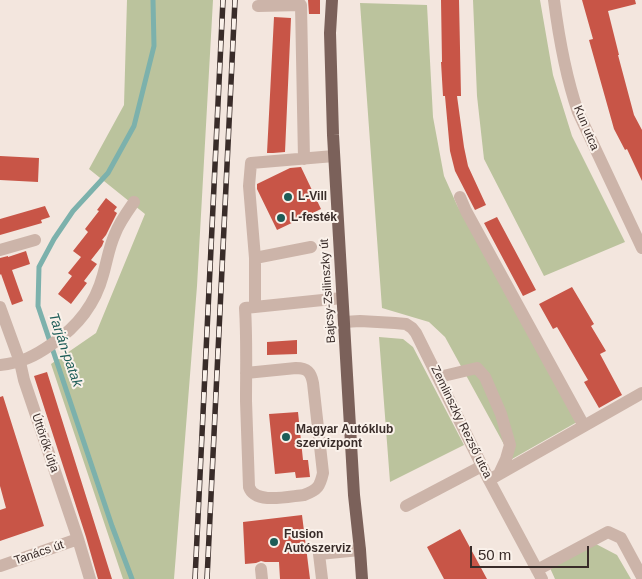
<!DOCTYPE html>
<html>
<head>
<meta charset="utf-8">
<style>
  body { margin:0 }
  #map { position:relative; width:642px; height:579px; overflow:hidden; background:#f3e6de; font-family:Helvetica,sans-serif }
  canvas { display:block }
  .scale { position:absolute; left:470px; top:546px; width:119px; height:22px; box-sizing:border-box; border:2px solid #392c29; border-top:0; padding-left:6px; font-size:15px; line-height:18px; white-space:nowrap; color:#392c29; -webkit-text-stroke:4px #faf1ea; paint-order:stroke }
</style>
</head>
<body>
<div id="map">
<canvas width="642" height="579"></canvas>
<div class="scale">50 m</div>
</div>
<script>
const c = document.querySelector('canvas').getContext('2d');
c.lineJoin = 'round';
function fillPath(path, color) {
  c.fillStyle = color;
  c.fill(path, 'evenodd');
}
function strokePath(path, color, width, dash) {
  c.strokeStyle = color;
  c.lineWidth = width;
  c.lineCap = dash ? 'butt' : 'round';
  c.setLineDash(dash || []);
  c.stroke(path);
}
function label(font, color, halo, rows, align = 'center') {
  c.font = font + ' Helvetica,sans-serif';
  c.lineWidth = 4;
  c.setLineDash([]);
  c.textBaseline = 'middle';
  c.strokeStyle = halo;
  c.fillStyle = color;
  for (const [text, x, y, turn = 0] of rows) {
    c.save();
    c.translate(x, y);
    c.rotate((+turn || 0) * Math.PI / 180);
    c.textAlign = isNaN(turn) ? turn : align;
    if (halo) c.strokeText(text, 0, 0);
    c.fillText(text, 0, 0);
    c.restore();
  }
}
fillPath(new Path2D(`
  M127 0H213L197 286 174 579H123L51 364 96 333 145 214 89 169 124 105Z
  M473 0H540L553 75 572 136 625 242 544 276 484 159 477 96Z
  M360 3 427 5 433 117 444 176 457 205 577 422 512 459 445 337 429 322 382 308Z
  M379 337 403 339 413 347 464 445 390 482Z
  M596 544 617 555 631 579H555L550 568Z`), '#bbc39d');
strokePath(new Path2D(`
  M132 579 112 526 38 306 39 267 54 239 73 211 108 173 134 126 154 46 153 0`), '#7cb1ac', 5);
fillPath(new Path2D(`
  M308 0H320V14H309Z
  M441 0H459L461 96H457L464 147 468 166 486 205 475 210 455 171 450 151 445 96H443L441 62H442Z
  M582 0H635L636 4 608 11 619 55H618L634 115 642 130V181L627 149 625 150 614 129 589 40 593 39Z
  M274 17 291 18 285 152 273 153H267Z
  M0 156 39 158 38 182 0 180Z
  M301 167 321 209 277 230 257 189V184L290 168Z
  M106 198 117 207 114 211 117 213 106 235 102 240 104 241 102 246 91 260 97 264 84 281 87 283 71 304 58 294 72 276 68 273 81 257 73 251 88 232 85 229 99 211 97 210Z
  M45 206 50 217 41 220 42 223 0 235V219Z
  M497 217 536 290 523 296 484 223Z
  M26 251 30 264 12 270 23 301 12 305 1 274 0 275V258L8 256V257Z
  M572 287 594 324 591 326 606 351 600 354 622 395 599 408 584 382 588 380 557 327 553 329 539 304Z
  M297 340V354L267 355V342Z
  M47 372 112 579H98L86 537 34 376Z
  M3 396 44 526 0 541V510L6 508 0 486V397Z
  M298 412 303 460H308L310 477 296 478 295 472 275 474 269 414Z
  M302 515 310 579H280L279 562H265L261 561 256 563 245 564 243 522Z
  M460 529 487 579H444L427 547Z`), '#c85547');
strokePath(new Path2D(`
  M554 0C559 39 565 74 578 112L642 248
  M258 6 301 5 304 159
  M460 197 466 211 584 426
  M311 247 255 258 249 186 251 163 334 156
  M0 250 35 240
  M0 307 20 362 24 380 78 539 90 579
  M255 307V258
  M344 322 360 321 395 323 406 324 412 328 416 333 489 480 542 579
  M0 365C21 363 35 356 52 344 77 327 95 305 103 275 107 261 109 247 115 234 119 223 127 212 134 202
  M246 373 296 368C307 368 311 372 313 383L323 473C320 486 318 490 304 495 290 496 255 505 249 487 248 458 247 430 246 401 246 370 247 339 245 308L342 298
  M439 377 477 368 485 377 501 414 510 445 506 459 499 474
  M489 480 642 393
  M406 506 482 466
  M0 566 78 539
  M261 569 262 579
  M537 570 608 532 621 538 642 577
  M322 579 319 554 360 550`), '#ccb4a9', 12);
strokePath(new Path2D(`
  M332 0 330 33 333 135 354 495 360 550 362 579`), '#7b615a', 12);
const rail = new Path2D(`
  M195 579 223 0
  M207 579 235 0`);
strokePath(rail, '#392c29', 5.5);
strokePath(rail, '#faf1ea', 4, [11]);
for (const [x, y, r, color] of [
  [288,197,5,"#1d5c57"],
  [281,218,5,"#1d5c57"],
  [286,437,5,"#1d5c57"],
  [274,542,5,"#1d5c57"]
]) {
  const dot = new Path2D();
  dot.arc(x, y, r, 0, 2 * Math.PI);
  c.fillStyle = color;
  c.fill(dot);
  strokePath(dot, '#faf1ea', 2);
}
label('12px', '#392c29', '#faf1ea', [
  ["Kun utca",586,128,67],
  ["Bajcsy-Zsilinszky út",328,291,-94],
  ["Zemlinszky Rezső utca",461,422,64],
  ["Úttörők útja",45,443,71],
  ["Tanács út",39,553,-19]
]);
label('bold 12px', '#392c29', '#faf1ea', [
  ["L-Vill",298,197],
  ["L-festék",291,218],
  ["Magyar Autóklub",296,430],
  ["szervizpont",296,444],
  ["Fusion",284,535],
  ["Autószerviz",284,549]
], 'left');
label('italic 14px', '#1d5c57', '#faf1ea', [
  ["Tarján-patak",65,350,71]
]);
</script>
</body>
</html>
